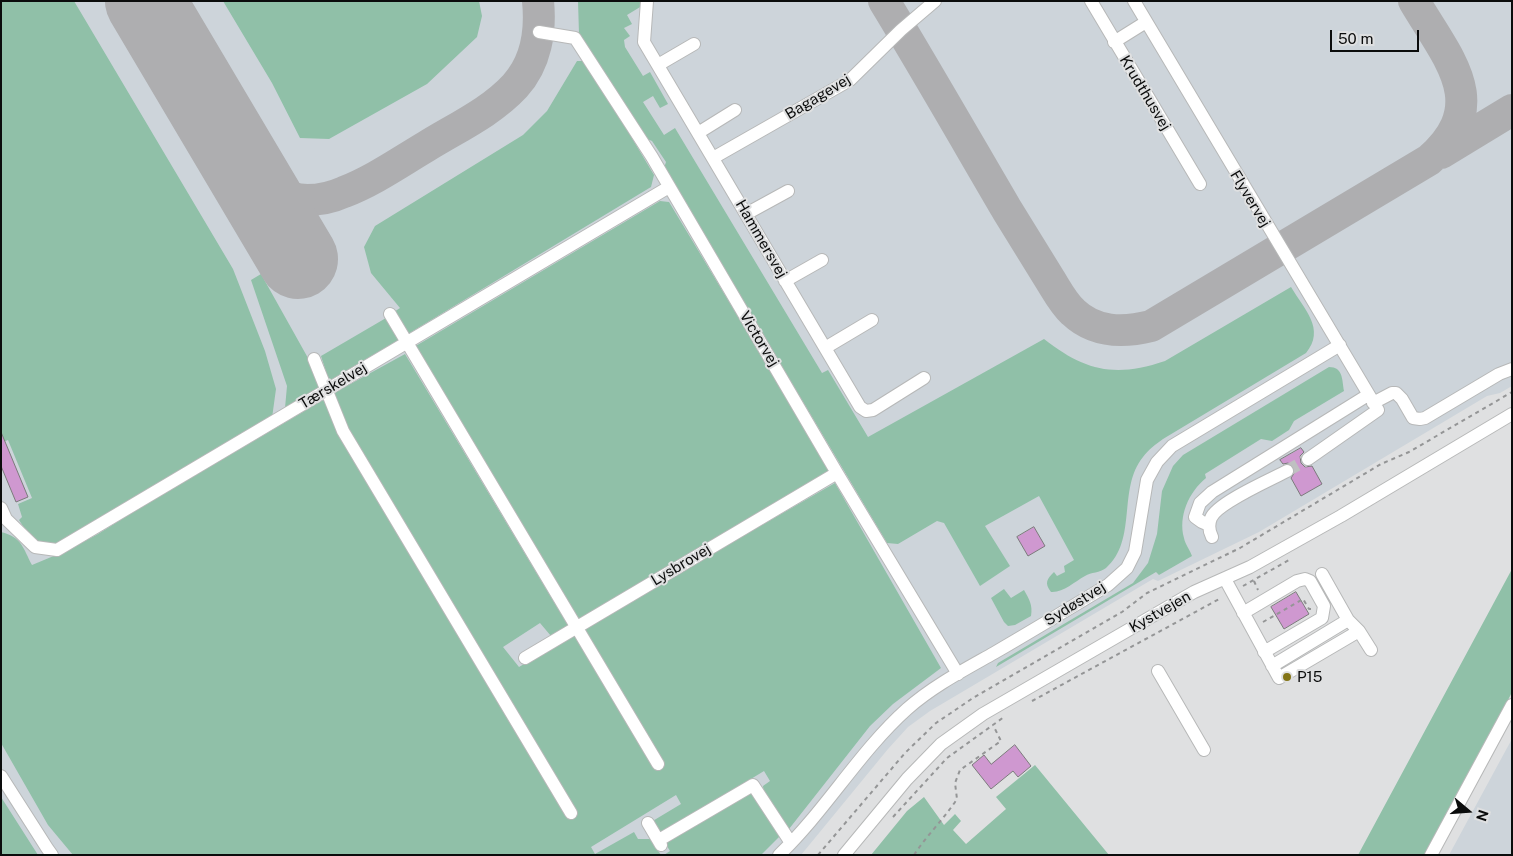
<!DOCTYPE html>
<html>
<head>
<meta charset="utf-8">
<style>
  body { margin:0 }
  #map { position:relative; width:1513px; height:856px; overflow:hidden; background:#dfe0e1; font-family:"Public Sans",sans-serif }
  canvas { display:block }
  .frame { position:absolute; inset:0; border:2px solid #0b0c0c; pointer-events:none }
  .north { position:absolute; left:1443px; top:786px; width:50px; height:50px; -webkit-text-stroke:4px #dfe0e1; paint-order:stroke; rotate:108deg; font-size:14px; font-weight:700; line-height:20px; text-align:center; color:#0b0c0c }
  .north::after { content:''; display:block; margin:auto; width:18px; height:22px; background:#0b0c0c; clip-path:polygon(50% 0,100% 100%,50% 72%,0 100%) }
  .scale { position:absolute; left:1330px; top:30px; width:89px; height:22px; box-sizing:border-box; border:2px solid #0b0c0c; border-top:0; padding-left:6px; font-size:15px; line-height:18px; white-space:nowrap; color:#0b0c0c; -webkit-text-stroke:4px #dfe0e1; paint-order:stroke }
</style>
</head>
<body>
<div id="map">
<canvas width="1513" height="856"></canvas>
<div class="frame"></div>
<div class="north">N</div>
<div class="scale">50 m</div>
</div>
<script>
const c = document.querySelector('canvas').getContext('2d');
c.lineJoin = 'round';
function fillPath(path, color) {
  c.fillStyle = color;
  c.fill(path, 'evenodd');
}
function strokePath(path, color, width, dash) {
  c.strokeStyle = color;
  c.lineWidth = width;
  c.lineCap = dash ? 'butt' : 'round';
  c.setLineDash(dash || []);
  c.stroke(path);
}
function label(font, color, halo, rows, align = 'center') {
  c.font = font + ' "Public Sans",sans-serif';
  c.lineWidth = 4;
  c.setLineDash([]);
  c.textBaseline = 'middle';
  c.strokeStyle = halo;
  c.fillStyle = color;
  for (const [text, x, y, turn = 0] of rows) {
    c.save();
    c.translate(x, y);
    c.rotate((+turn || 0) * Math.PI / 180);
    c.textAlign = isNaN(turn) ? turn : align;
    if (halo) c.strokeText(text, 0, 0);
    c.fillText(text, 0, 0);
    c.restore();
  }
}
fillPath(new Path2D(`
  M1 1H1512V386L1500 393 1487 396 1259 532 1158 581 1153 579 930 711 908 727 888 749 801 855H1Z
  M1512 739V855H1449L1507 748Z`), '#cdd4da');
fillPath(new Path2D(`
  M1 1H74L233 269 265 351 276 389 272 418 58 545C32 541 33 541 19 520L22 517 18 504 32 498 8 440 1 443Z
  M223 1H479L482 16 477 37 427 84 329 139 300 138 272 83Z
  M578 1H650L627 15 632 24 624 28 630 36 624 40 625 47 643 76 650 72 668 104 660 108 653 96 643 102 664 135 675 128 822 373 828 370 868 437 1044 339C1085 371 1115 378 1165 361L1291 287C1304 309 1326 329 1306 353L1163 439C1156 444 1148 450 1143 457 1117 489 1138 540 1106 568 1100 573 1091 572 1085 576 1074 582 1063 593 1051 592 1044 583 1047 579 1054 572L1057 576 1065 572 1064 566 1074 560 1039 496 985 526 1010 566 980 586 944 523 937 521 898 544 887 543 664 168 666 162 652 141 645 138 579 34Z
  M577 61H586L654 175 651 187 408 334 394 312 400 308 371 273 364 247 375 226 523 135 547 111Z
  M660 201 669 202 831 471 578 621 414 347Z
  M261 274 308 358 321 389 285 408 287 386 251 280Z
  M386 318 400 339 329 381 321 356Z
  M405 354 569 627 551 636 540 623 503 647 519 667 574 634 655 769 662 765 581 629 835 483 941 668 893 704 870 726 789 829 764 794 763 786 770 781 764 771 659 835 651 822 681 804 676 795 591 847 595 854 634 832 638 839H650L661 855H73L48 825 1 743V532C22 537 23 548 32 565L68 550 98 534 141 507 325 399 570 818 577 813 348 431 334 393Z
  M1329 367C1343 367 1342 379 1344 391L1294 421 1289 430 1272 441 1261 439 1205 474 1206 478C1189 492 1178 516 1184 538 1185 544 1190 550 1192 556L1159 575 1156 572 996 667 998 663 1133 583 1148 563 1157 534 1162 491 1173 466 1183 455Z
  M1512 569V692L1477 763 1427 855H1358Z
  M1004 589 1011 598 1024 590C1029 599 1033 605 1031 616L1015 625 1008 626 1004 622 991 598Z
  M1035 765 1109 855H871L907 811 924 797 944 825 955 814 961 821 953 830 966 844 1006 809 996 797Z
  M752 792 781 835 761 855H664L670 851 665 843Z
  M1 797 38 855H1Z`), '#90c0a8');
strokePath(new Path2D(`
  M884 1C926 70 966 140 1007 210 1021 233 1035 255 1049 278 1056 289 1063 303 1073 312 1095 333 1123 333 1151 326L1429 160C1493 104 1448 59 1414 1
  M1441 153 1512 110
  M247 172C265 186 283 199 307 200 320 200 333 197 344 192 373 181 400 162 427 146 456 128 491 112 515 86 536 63 541 31 538 1`), '#aeaeb0', 32);
strokePath(new Path2D(`
  M145 1 298 259`), '#aeaeb0', 80);
const building = new Path2D(`
  M1 432 28 497 16 502 1 466Z
  M1301 448 1304 452 1300 456 1301 463 1305 467 1312 466 1322 484 1301 496 1291 478 1295 472 1294 467 1288 463 1283 464 1280 460Z
  M1034 527 1045 546 1028 556 1017 537Z
  M1296 592 1309 614 1284 629 1271 607Z
  M1015 745 1031 766 1018 777 1013 771 991 789 972 765 984 755 991 764Z`);
fillPath(building, '#cf98d0');
strokePath(building, '#7c7b7c', 1);
strokePath(new Path2D(`
  M1287 471 1308 459`), '#bfc0c1', 12, [12, 6]);
const minor = new Path2D(`
  M647 1 644 42 860 407 866 411 873 410 924 378
  M1091 1 1200 184
  M1134 1 1378 410 1308 459
  M539 32 575 38 652 157 837 473 958 674
  M1114 42 1146 22
  M658 65 694 44
  M698 133 735 110
  M713 158 850 80 901 30 935 1
  M746 214 788 191
  M785 281 822 260
  M390 314 658 764
  M825 348 872 320
  M314 359 343 431 571 813
  M1373 403 1392 393H1396L1402 399 1413 418 1420 419 1425 418 1499 374 1512 369
  M1 508 6 519 35 547 57 550 669 187
  M1209 525 1202 522 1195 517 1200 503 1212 492 1368 395
  M1212 537C1209 531 1208 525 1211 518 1217 503 1270 480 1287 471
  M1322 574 1348 620 1359 631 1371 650
  M1225 579 1279 678 1359 631
  M1243 613 1297 581 1305 579 1310 581 1324 606 1322 618 1264 652
  M525 658 837 473
  M1272 666 1348 620
  M1158 671 1204 750
  M1 776 47 848 52 855
  M648 823 661 845
  M659 840 753 785 791 843
  M779 855C826 810 859 752 907 709 933 686 964 670 994 653 1032 631 1070 608 1108 585L1127 568 1135 552 1147 480 1157 462 1172 446 1340 345
  M844 855 907 779 941 744 983 714 1194 592 1250 567 1341 516 1512 414
  M1431 855 1512 705`);
strokePath(minor, '#b7b8b8', 14);
strokePath(new Path2D(`
  M1254 581 1258 590
  M1243 586 1289 560
  M1263 622 1303 599 1309 609H1311
  M1032 701 1221 598
  M893 817 947 758 1004 717
  M818 855 905 753 936 723 973 698 1122 612 1147 593 1240 548 1381 464 1409 452 1512 392
  M914 855C927 835 944 819 957 799L955 783 960 770 1001 741 993 725`), '#949596', 2, [4, 4]);
strokePath(minor, '#fff', 12);
for (const [x, y, r, color] of [
  [1287,677,5,"#837416"]
]) {
  const dot = new Path2D();
  dot.arc(x, y, r, 0, 2 * Math.PI);
  c.fillStyle = color;
  c.fill(dot);
  strokePath(dot, '#dfe0e1', 2);
}
label('15px', '#0b0c0c', '#dfe0e1', [
  ["Krudthusvej",1145,93,59],
  ["Bagagevej",818,97,-31],
  ["Flyvervej",1250,199,59],
  ["Hammersvej",761,239,60],
  ["Victorvej",759,339,59],
  ["Tærskelvej",333,386,-31],
  ["Lysbrovej",681,565,-31],
  ["Sydøstvej",1075,604,-32],
  ["Kystvejen",1160,612,-30]
]);
label('15px', '#0b0c0c', '#dfe0e1', [
  ["P15",1297,677]
], 'left');
</script>
</body>
</html>
